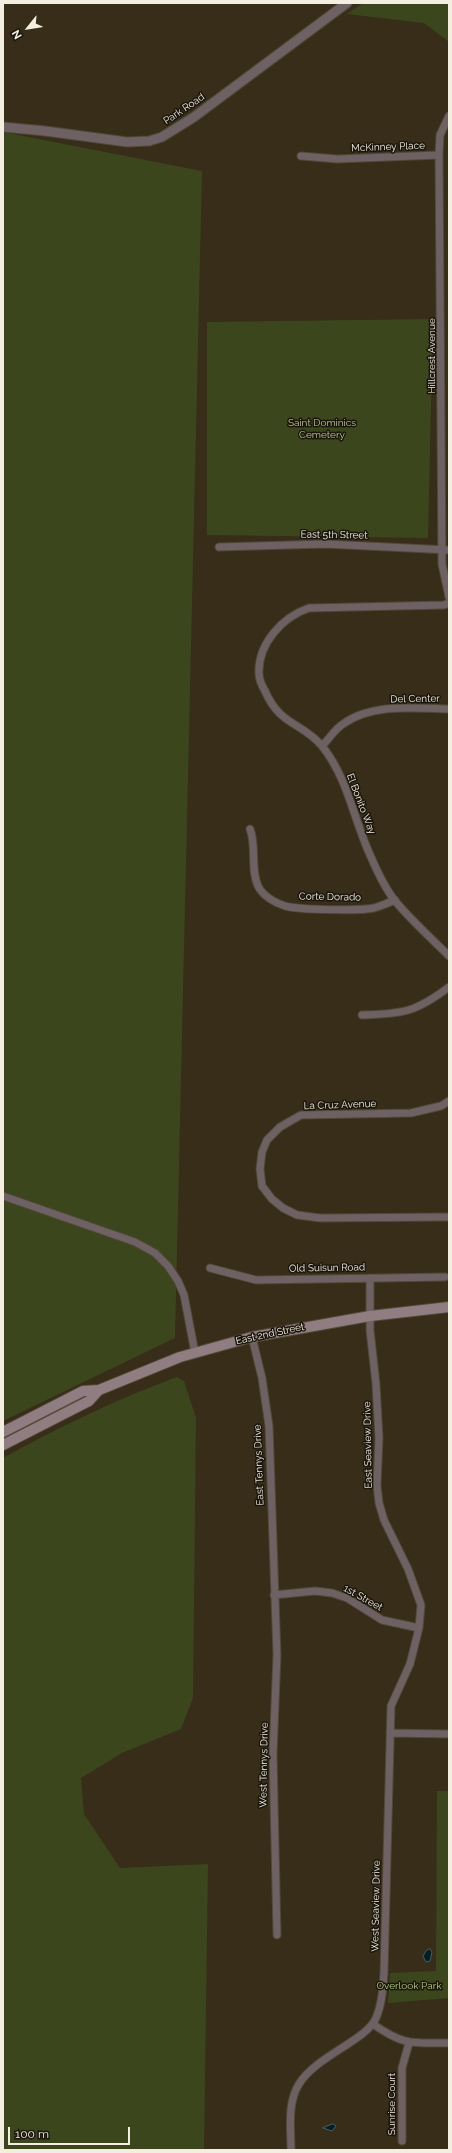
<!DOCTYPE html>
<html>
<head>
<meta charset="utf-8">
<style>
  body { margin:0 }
  #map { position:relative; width:452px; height:2153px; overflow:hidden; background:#372d19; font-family:Raleway,sans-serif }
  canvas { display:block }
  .frame { position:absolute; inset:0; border:4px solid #f4eee1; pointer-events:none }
  .north { position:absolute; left:8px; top:8px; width:40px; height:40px; -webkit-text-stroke:3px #1a160d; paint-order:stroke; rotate:240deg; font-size:11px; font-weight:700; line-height:16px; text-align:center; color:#f4eee1 }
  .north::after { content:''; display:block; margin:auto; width:14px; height:18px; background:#f4eee1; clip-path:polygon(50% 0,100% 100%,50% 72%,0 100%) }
  .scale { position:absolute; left:8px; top:2127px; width:122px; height:18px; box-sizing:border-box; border:2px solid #f4eee1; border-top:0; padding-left:5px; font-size:12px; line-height:14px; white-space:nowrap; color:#f4eee1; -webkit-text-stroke:3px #1a160d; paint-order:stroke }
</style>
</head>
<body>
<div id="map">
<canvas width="452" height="2153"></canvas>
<div class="frame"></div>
<div class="north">N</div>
<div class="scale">100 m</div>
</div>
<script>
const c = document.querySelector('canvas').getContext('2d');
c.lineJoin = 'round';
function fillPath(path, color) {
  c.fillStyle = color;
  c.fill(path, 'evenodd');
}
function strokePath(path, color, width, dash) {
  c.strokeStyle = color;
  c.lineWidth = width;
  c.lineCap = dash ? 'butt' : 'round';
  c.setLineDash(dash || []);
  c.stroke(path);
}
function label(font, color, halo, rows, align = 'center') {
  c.font = font + ' Raleway,sans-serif';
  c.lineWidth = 3;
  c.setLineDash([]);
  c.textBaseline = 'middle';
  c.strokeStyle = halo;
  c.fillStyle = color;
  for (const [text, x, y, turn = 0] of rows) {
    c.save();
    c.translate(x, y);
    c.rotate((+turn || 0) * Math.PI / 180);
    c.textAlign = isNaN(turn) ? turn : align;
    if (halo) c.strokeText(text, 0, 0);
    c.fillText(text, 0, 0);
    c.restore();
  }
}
fillPath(new Path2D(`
  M363 3H449V42L424 23 347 14Z
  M3 132 202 171 175 1338 3 1421Z
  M433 319 428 538 207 535V322Z
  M177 1377 184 1381 196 1418 193 1698 181 1729 122 1753 81 1778 84 1814 120 1868 208 1864 204 2150H3V1458C59 1427 117 1399 177 1377Z
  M437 1791H449V1998L388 2003 390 1973 436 1971Z`), '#3b461d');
const water = new Path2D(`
  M430 1949 432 1952 430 1961 426 1962 423 1956 426 1951Z
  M333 2124 336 2126 332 2131 323 2128Z`);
fillPath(water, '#001f29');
strokePath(water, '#495d60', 1);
const minor = new Path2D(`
  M449 116 440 135 439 155 442 564 449 597
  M301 156 337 159 439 155
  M219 547 325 544 449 550
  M449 603 444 605 309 608C282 617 258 644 259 673 259 679 262 686 265 691 280 726 302 722 322 746 348 778 354 821 371 857 377 871 386 890 396 902 412 921 431 938 449 956
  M322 746C329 739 335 729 343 724 372 703 416 708 449 709
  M250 829C257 847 250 869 258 886 263 896 275 903 285 906 300 910 359 911 374 908 381 906 388 903 395 900
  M362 1015C403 1014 416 1012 449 987
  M449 1101 441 1106 411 1113 301 1115 280 1127 267 1140 262 1152 260 1169 262 1186 272 1199 283 1208 297 1215 320 1218 449 1217
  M3 1196 135 1242 155 1253 168 1266 178 1281 184 1295 195 1353
  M210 1268 256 1280 445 1277
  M252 1337 262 1378 269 1426 277 1655 273 1754 277 1935
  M274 1595 315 1591 332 1593 347 1598 382 1620 419 1628
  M390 1733 449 1734
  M373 2024C404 2046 412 2043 449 2043
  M402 2141V2068L409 2043
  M291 2150C291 2129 287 2103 299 2084 316 2056 367 2040 376 2018 382 2004 383 1988 384 1973L391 1706 410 1664 419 1628 421 1605 408 1569 384 1520 379 1503 377 1485 379 1438 376 1384 370 1330V1278`);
const tertiary = new Path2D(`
  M3 127 45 131 127 142 149 141 162 137 194 117 347 3`);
const secondary = new Path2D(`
  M3 1432 83 1391 99 1390
  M3 1445 89 1401 99 1390 180 1357 252 1337 370 1316 449 1307`);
strokePath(minor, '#514835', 9);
strokePath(tertiary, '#514835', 11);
strokePath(secondary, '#514835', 12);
strokePath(minor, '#6d6164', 7);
strokePath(tertiary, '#6d6164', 9);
strokePath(secondary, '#8f7d81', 10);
label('10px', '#f4eee1', '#1a160d', [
  ["Park Road",184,109,-34],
  ["McKinney Place",388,147,-2],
  ["Hillcrest Avenue",432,356,-90],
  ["East 5th Street",334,535,1],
  ["Del Center",415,699,-1],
  ["El Bonito Way",361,804,69],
  ["Corte Dorado",330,897,1],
  ["La Cruz Avenue",340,1105,-2],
  ["Old Suisun Road",327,1268,-1],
  ["East 2nd Street",270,1334,-12],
  ["East Seaview Drive",368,1445,-91],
  ["East Tennys Drive",259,1465,-92],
  ["1st Street",363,1598,29],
  ["West Tennys Drive",264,1765,-89],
  ["West Seaview Drive",376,1906,-89],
  ["Sunrise Court",392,2104,-90]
]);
label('10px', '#b6cd81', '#1a160d', [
  ["Saint Dominics",322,423],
  ["Cemetery",322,435],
  ["Overlook Park",409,1986]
]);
</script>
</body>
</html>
